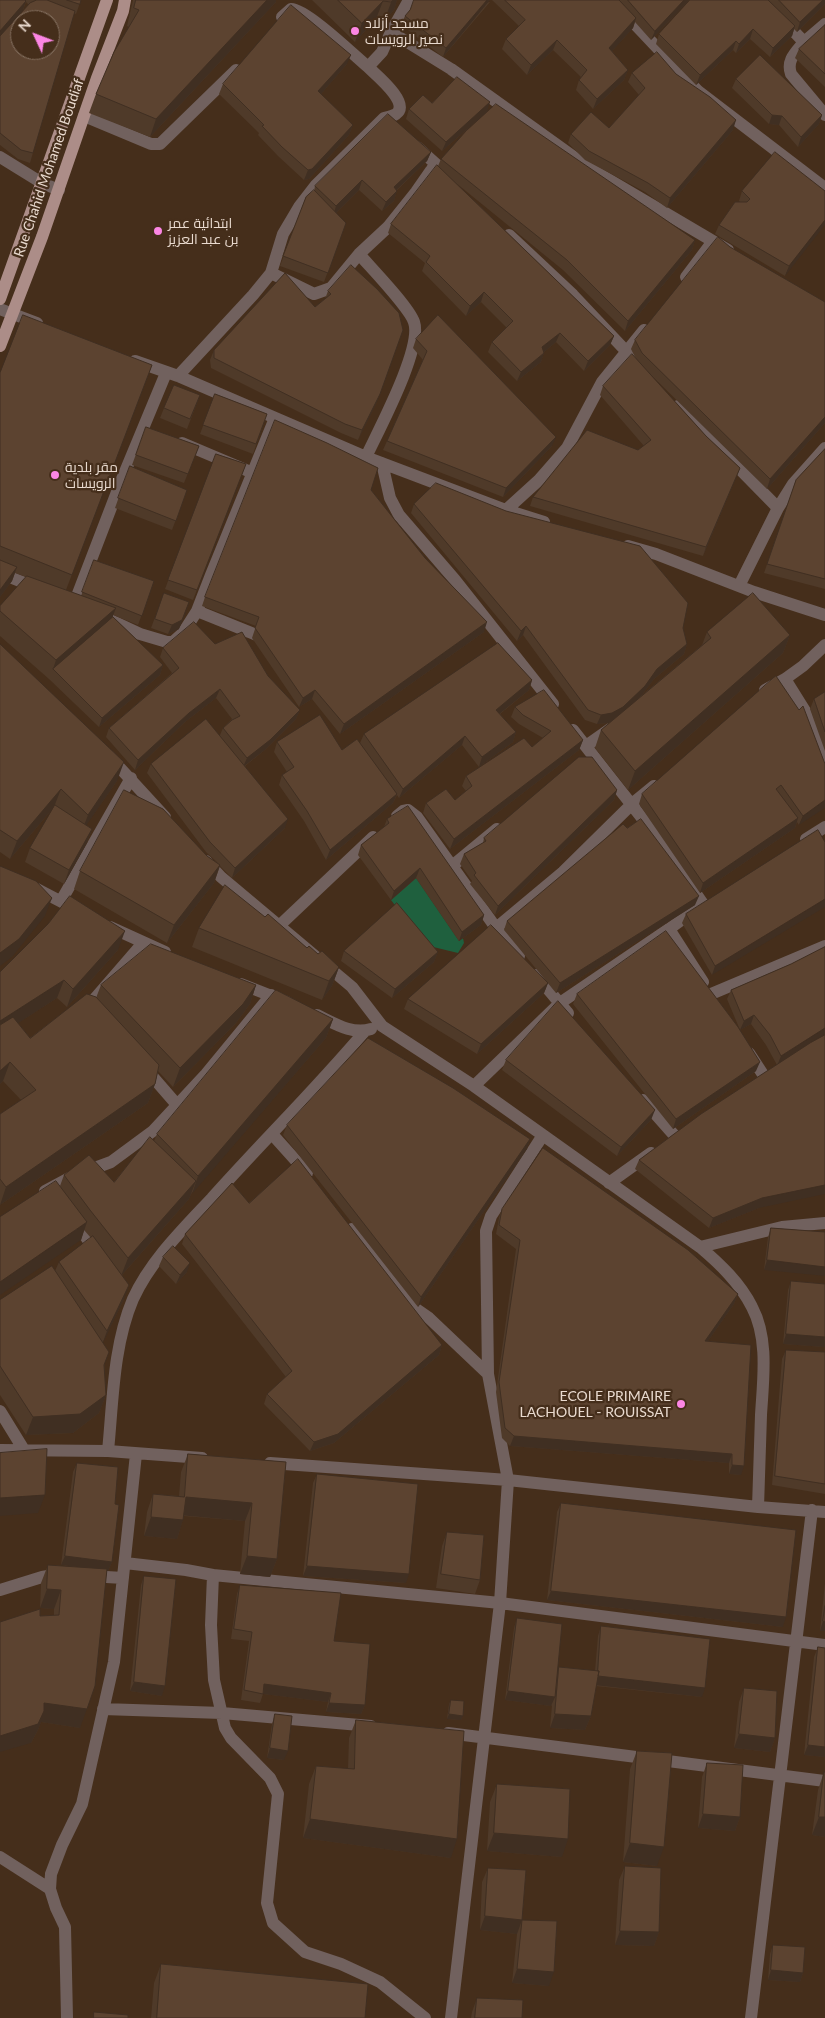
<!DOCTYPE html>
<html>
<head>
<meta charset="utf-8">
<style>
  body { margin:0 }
  #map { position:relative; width:825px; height:2018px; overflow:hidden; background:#452e1b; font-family:Lato,sans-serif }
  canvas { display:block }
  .north { position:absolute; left:10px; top:10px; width:50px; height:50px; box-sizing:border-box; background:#452e1b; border:1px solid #877363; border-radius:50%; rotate:313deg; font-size:14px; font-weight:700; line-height:20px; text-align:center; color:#e9dacf }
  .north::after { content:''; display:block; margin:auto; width:18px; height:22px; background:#fc86e4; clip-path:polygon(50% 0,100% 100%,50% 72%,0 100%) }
</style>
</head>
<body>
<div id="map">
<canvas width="825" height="2018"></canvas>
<div class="north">N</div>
</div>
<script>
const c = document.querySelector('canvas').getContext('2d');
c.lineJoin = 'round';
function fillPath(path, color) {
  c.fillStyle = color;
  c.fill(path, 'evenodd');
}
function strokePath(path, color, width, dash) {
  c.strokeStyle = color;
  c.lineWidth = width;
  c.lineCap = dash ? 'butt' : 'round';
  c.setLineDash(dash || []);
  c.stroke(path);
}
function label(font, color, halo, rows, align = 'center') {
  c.font = font + ' Lato,Cairo,sans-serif';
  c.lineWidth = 4.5;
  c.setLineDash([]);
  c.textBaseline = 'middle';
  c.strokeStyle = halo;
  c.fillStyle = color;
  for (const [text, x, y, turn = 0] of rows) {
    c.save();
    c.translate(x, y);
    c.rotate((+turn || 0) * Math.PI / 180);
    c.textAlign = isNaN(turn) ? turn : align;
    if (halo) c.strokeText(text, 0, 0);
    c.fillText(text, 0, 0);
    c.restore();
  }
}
fillPath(new Path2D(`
  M416 878 459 941 463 938 464 943 458 953 425 945 391 900Z`), '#1f603e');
strokePath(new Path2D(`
  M612 0 698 91 825 188
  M764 0 804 42 825 24
  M282 17 291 9C305 8 355 56 368 67
  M391 32 451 69 589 168 728 250
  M804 42C796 52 786 60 791 74L825 115
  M84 116 151 144H160L236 70
  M417 147 437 165 432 169 445 180
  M0 157 42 183 59 190
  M509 235 573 295 642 368
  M359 254C372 269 409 307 414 322 423 348 378 431 366 457
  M271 273 314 294 331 288 359 254 388 227 416 192 432 169
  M686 277 713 241
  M0 309 37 323
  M135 361 178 376 366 457 506 510 544 522
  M178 376 253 295 271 273 283 234 299 207 316 185 384 118C388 117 393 116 396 114 411 103 376 75 368 67L382 52 391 32 409 0
  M678 406 778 508
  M182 443 253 473
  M382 463 390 498 399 515 455 580 553 704
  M506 510 539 480 567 448 602 382 644 330
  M628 546 656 554 754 592 825 615
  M0 573 37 588
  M739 586 778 508 793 484 825 448
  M74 604 122 479 166 373
  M197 611 269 640
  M108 619 140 634 167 642H173L183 633 197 611 211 575 275 418
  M785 679 805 711 825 765
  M765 690 785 679 803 666 825 645
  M573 730 653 832 703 904
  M586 746 613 727
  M109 756 165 817
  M397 816 403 811 408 810 417 817 496 928 519 956
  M806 839 825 827
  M206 861 221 877 352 987 382 1026 474 1086 700 1247C720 1264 740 1283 752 1307 769 1339 763 1380 761 1415 760 1446 759 1476 758 1507
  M451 867 497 829
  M35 888 79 911
  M61 901 131 778
  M280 925 373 837
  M110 927 165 952
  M496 928 563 872 632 804 654 786
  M669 929 703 982
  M536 975 568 1013
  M241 984 287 1002
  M711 994 825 946
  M95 1012 91 1005 92 1002 143 943
  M317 1015C334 1023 352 1035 371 1029
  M749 1053 764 1076
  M145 1068 178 1106
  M474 1086 560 1003 669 929 698 908
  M643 1100 674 1135
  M272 1134 307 1173
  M609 1183 651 1153
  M45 1191 73 1176 111 1162 153 1131 206 1074 271 995
  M73 1220 97 1252
  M352 1229 416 1309 429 1318 488 1374
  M700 1247 782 1227 825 1223
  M0 1411 24 1450
  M0 1450 108 1451 202 1458
  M108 1451C113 1401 113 1346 133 1299 151 1260 183 1229 212 1198 262 1142 316 1089 365 1031
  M270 1463 508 1480 758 1507 825 1512
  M125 1563 186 1570 213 1575 211 1625 214 1680 225 1728 231 1738 270 1778 278 1794 267 1903 273 1923 305 1952 341 1964 380 1982 425 2018
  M213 1575 500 1603 825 1645
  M90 1576 123 1578
  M0 1590 42 1577 60 1574
  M103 1709 222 1713 371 1726
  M448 1733 825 1781
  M0 1857 50 1889
  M67 2018 65 1927 56 1908 50 1889 51 1874 62 1845 82 1804 114 1662 136 1454
  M451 2018 500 1603 508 1480 488 1374 486 1231 491 1216 543 1135
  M751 2018 812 1510`), '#71615e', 12);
strokePath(new Path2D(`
  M0 299 107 0
  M0 346 42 237 97 78 123 11 125 0`), '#ac8d88', 12);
fillPath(new Path2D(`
  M0 0H81L76 14 74 13 30 163 18 159 0 145ZM26 2 29 5 7 28 23 10Z
  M133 0H276V2L150 137 89 113 96 94 129 27 127 26Z
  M312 0H397L394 10 384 21 376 19 355 42Z
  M492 0H689L651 40 635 22 633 28 612 51 628 70 624 80 593 109 576 90 579 80 581 77 553 50 527 75 502 49 506 39 519 26Z
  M690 0H825V4L797 32 794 29 792 36 770 57 750 39 736 53 733 50 696 85 656 44 659 34Z
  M490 2 443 57 401 25 405 16Z
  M825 25V87L795 58 799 49Z
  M347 64 321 94 353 125 349 135 309 179 304 180 278 156 258 135 259 133 219 94 223 84Z
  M632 73 676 74 733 130 667 208 645 192 585 160 568 143 571 134 609 128 639 95 628 82Z
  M736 79 822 115 819 124 798 147 779 125 769 124 732 88Z
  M432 103 487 112 442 151 406 119 409 109Z
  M431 152 427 161 397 190 394 201 382 211 359 190 336 213 346 223 324 282 280 266 306 197 314 191 315 186Z
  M441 159 695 240 692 250 625 331 563 270 456 183 614 336 610 345 584 371 556 342 544 352 541 362 517 381 488 352 492 342 507 328 481 302 466 316 422 271 425 263 388 233 391 224 438 166Z
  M742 191H825L785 276 715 234 719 225 740 202 739 201Z
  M328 291 403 330 376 404 358 440 341 433 211 368 210 360 214 350 315 307 325 299Z
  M416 339 552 446 503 497 383 450 423 360 413 348Z
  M635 340 825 423 767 489 648 372 706 436 740 468 703 556 530 506 533 497 638 450 644 446 600 395 603 386 636 359 631 349Z
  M152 365 66 590 81 596 94 560 154 581 138 625 113 615V617L163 665 160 675 99 727 49 679 0 636V606L26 577 15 573 12 581 0 597V373Z
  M215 394 267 414 253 454 200 434Z
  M200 395 187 429 160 418 164 408Z
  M146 427 199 446 184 483 132 465Z
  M825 449V589L764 573 796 480Z
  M216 454 246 464 193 600 165 589Z
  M130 466 187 490 172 530 115 508Z
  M371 490 484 632 340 734 312 699 299 707 252 638 256 626 202 606 205 597Z
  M414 504 683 628 687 644 684 654 654 679 642 695 702 645 707 632 790 635 783 653 628 790 595 748 601 730 611 721 609 723 597 724 585 720 523 635 517 641 411 513Z
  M164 593 179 629 168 634 151 628Z
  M0 644 117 781 86 825 92 829 87 843 64 884 25 862 30 848 54 807 10 859 0 852Z
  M215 644 268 676 300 710 296 719 266 749 245 766 285 828 232 878 220 866 214 883 167 943 74 889 80 871 207 856 218 863 206 852 147 773 151 764 220 735 223 728 232 719 216 698 185 722 135 770 106 737 109 728 172 673 160 657 163 648Z
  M532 680 529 690 500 714 516 732 513 742 479 767 462 745 399 798 397 795 393 803 326 860 304 821 279 785 282 775 287 772 274 752 277 742 342 750 360 743 364 734Z
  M825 692V751L810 709 814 699Z
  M515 707 583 740 579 750 450 849 423 813 426 803 455 800 466 791 462 786 466 776 532 747 543 738 519 724 511 717Z
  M825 764 799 825 797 822 795 828 700 893 639 804 642 794Z
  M617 790 614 800 495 915 470 884 472 881 460 864 464 854 483 843 484 838Z
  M387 819 484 915 481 925 459 941 416 878 391 900 358 855 361 845 384 827Z
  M818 830 712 975 682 923 686 914Z
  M695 905 556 993 504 930 507 921Z
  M265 917 307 948 318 954 339 967 332 986 322 1000 192 947 199 928Z
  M825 947 759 1208 709 1228 635 1169 639 1160 777 1065 766 1045 751 1024 740 1030 727 999 731 990 791 964Z
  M118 950 67 1007 57 998 18 1023 30 1038 96 998 101 985H256L250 1004 236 1023 173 1087 158 1071 155 1084 148 1103 0 1205V1114L21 1100 3 1081 0 1084V972Z
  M344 951 438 952 434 962 392 998 341 961Z
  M548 983 544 993 477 1054 404 1009 408 999Z
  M577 994 756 1071 673 1129 573 1004Z
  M333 1019 326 1038 191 1194 189 1199 122 1275 124 1299 103 1342 106 1395 99 1413 73 1433 26 1435 0 1395V1300L55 1271 59 1262 91 1238 84 1230 81 1240 60 1186 64 1175 114 1182 154 1141 157 1134Z
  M506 1060 651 1120 617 1156 502 1070Z
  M287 1125 530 1139 527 1149 418 1307 283 1135Z
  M249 1203 442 1345 439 1355 334 1443 310 1451 264 1404 267 1394 286 1377 182 1244 185 1234Z
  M502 1209 738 1294 734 1304 708 1341 741 1475 729 1474V1463L510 1446 502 1438 496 1392 516 1249 496 1234 499 1218Z
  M771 1228 825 1232 764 1270 768 1237Z
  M163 1257 187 1272 176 1284 159 1266Z
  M791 1281 825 1284V1347L783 1344 788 1290Z
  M786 1350 825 1352V1494L772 1485 782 1359Z
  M188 1454 286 1462 277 1559 270 1577 240 1574 245 1521 184 1516 177 1539 144 1536 147 1512 153 1494 179 1496 181 1472Z
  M77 1463 115 1504 112 1562 108 1571H107L80 1728 41 1722 38 1730 31 1743 40 1616 54 1615V1609L40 1608 41 1583 48 1565 72 1567 61 1565 73 1472Z
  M317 1474 406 1583 303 1576 313 1483Z
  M561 1503 783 1627 547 1600 557 1512Z
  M447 1532 480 1580 475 1594 436 1588 442 1546Z
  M144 1576 162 1696 130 1691 141 1585Z
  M825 1583V1631H820Z
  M240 1585 334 1641 365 1705 361 1714 326 1712 328 1702 263 1694 260 1703 241 1700 249 1641 231 1639 237 1594Z
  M517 1618 557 1671 559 1667 595 1671 598 1636 601 1626 702 1697 596 1686 591 1716 585 1730 550 1728 552 1705 551 1706 505 1700 514 1628Z
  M818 1647 825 1757 804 1755 814 1657Z
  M744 1688 775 1738 770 1752 734 1748 739 1702Z
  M451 1700 463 1716 461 1720 447 1719 449 1704Z
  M275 1714 284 1760 267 1758 272 1724Z
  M356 1720 451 1858 303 1838 309 1784 316 1766 348 1769 349 1738Z
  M637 1751 657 1866 623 1862 630 1769Z
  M707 1763 740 1817 735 1831 698 1828 702 1777Z
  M824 1772H825V1837L812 1835 818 1790Z
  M497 1784 562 1857 487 1851 490 1802Z
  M625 1866 659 1932 654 1946 615 1945 619 1880Z
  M488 1868 522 1920 549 1986 512 1983 517 1934 480 1930 482 1882Z
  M773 1945 803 1973 800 1982 768 1980 770 1954Z
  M161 1964 365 2018H151L154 1983Z
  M477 1998 522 2018H471L472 2012Z`), '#4f3a29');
fillPath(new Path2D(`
  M267 0H276V2L150 137 156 119Z
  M392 0H397L394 10 384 21Z
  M487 0H490L443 57 446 48Z
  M684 0H689L651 40 655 31Z
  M823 0H825V4L797 32 800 22Z
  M26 1 23 10 0 37V31Z
  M383 1 376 19 355 42 362 23Z
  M636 18 633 28 606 58 609 48Z
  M795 26 792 36 770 57 773 48Z
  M753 29 750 39 736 53 739 44Z
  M557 40 553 50 527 75 531 65Z
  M736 41 733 50 696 85 700 75Z
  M351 55 347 64 315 101 318 91Z
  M628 70 624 80 593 109 597 99Z
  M490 102 487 112 442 151 446 142Z
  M772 115 782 116 779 125 769 124Z
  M822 115 819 124 798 147 801 137Z
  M736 120 733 130 667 208 670 198Z
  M353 125 349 135 309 179 304 180 308 170Z
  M431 152 427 161 390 196 394 187Z
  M362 180 359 190 333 216 336 206Z
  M397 191 394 201 382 211 386 202Z
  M825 220V225L785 276 789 266Z
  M695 240 692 250 625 331 628 321Z
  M484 292 481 302 466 316 470 306Z
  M560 333 556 342 538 357 542 347Z
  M614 336 610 345 584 371 588 361Z
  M544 353 541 362 517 381 521 372Z
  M380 394 376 404 358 440 362 430Z
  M825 417V423L767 489 770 479Z
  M556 437 552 446 503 497 506 488Z
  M740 468 736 477 703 556 706 547Z
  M17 567 12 581 0 597V590Z
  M116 608 109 626 53 669 56 660Z
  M186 612 179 629 168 634 172 625Z
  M487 622 484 632 340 734 344 724Z
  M526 626 523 635 517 641 521 631Z
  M790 635 783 653 628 790 635 771Z
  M687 644 684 654 654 679 642 695 620 716 609 723 597 724 601 715 657 669Z
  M163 665 160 675 99 727 102 718Z
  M532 680 529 690 493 719 496 710Z
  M220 689 216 698 185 722 135 770 138 760 189 713Z
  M315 690 312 699 299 707 303 698Z
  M300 710 296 719 266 749 243 767 247 758Z
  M516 732 513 742 479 767 482 757Z
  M465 736 462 745 399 798 403 789Z
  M583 740 579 750 450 849 454 839Z
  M124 762 117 781 81 833 88 815Z
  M61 789 54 807 10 859 17 841Z
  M617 790 614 800 495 915 498 906Z
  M397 794 393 803 326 860 330 850Z
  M825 800V808L799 825 803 816Z
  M798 818 795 828 700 893 703 883Z
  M288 819 285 828 232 878 235 868Z
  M92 829 87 843 64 884 69 870Z
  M220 865 214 883 167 943 174 925Z
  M420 868 416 878 391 900 394 891Z
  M699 896 695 905 556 993 560 983Z
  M52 898 45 916 12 957 0 966V953Z
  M825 899V907L712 975 715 966Z
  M484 915 481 925 459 941 462 932Z
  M125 931 118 950 67 1007 73 989Z
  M438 952 434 962 392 998 395 989Z
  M339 967 332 986 322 1000 329 981Z
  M64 980 57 998 0 1035V1021Z
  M548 983 544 993 477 1054 481 1044Z
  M256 985 250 1004 236 1023 173 1087 180 1068Z
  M754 1015 751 1024 740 1030 744 1021Z
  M333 1019 326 1038 192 1194 198 1176Z
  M825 1028V1035L777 1066 781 1056Z
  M10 1062 3 1081 0 1084V1071Z
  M760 1062 756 1071 673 1129 676 1119Z
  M155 1084 148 1103 0 1205 6 1187Z
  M655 1110 651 1120 617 1156 621 1147Z
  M530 1139 527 1149 418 1307 421 1297Z
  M196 1181 189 1199 121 1276 128 1258Z
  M825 1185V1194L759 1208 709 1228 713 1218 762 1198Z
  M87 1222 81 1240 0 1295V1282Z
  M767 1260 825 1267V1276L764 1270Z
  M190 1263 187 1272 176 1284 180 1275Z
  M129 1285 124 1299 102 1345 107 1331Z
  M738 1294 734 1304 701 1351 705 1341Z
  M786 1334 825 1337V1347L783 1344Z
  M442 1345 439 1355 334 1443 310 1451 314 1442Z
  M106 1395 99 1413 73 1433 26 1435 33 1417Z
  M514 1436 732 1454 729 1463 510 1446Z
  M732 1465 744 1466 741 1475 729 1474Z
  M45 1495 38 1513 0 1516V1498Z
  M186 1497 252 1503 245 1521 179 1515Z
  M151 1517 183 1520 177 1539 144 1536Z
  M65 1556 112 1562 108 1571 61 1565Z
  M247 1556 277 1559 270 1577 240 1574Z
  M307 1566 409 1574 406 1583 303 1576Z
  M47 1589 61 1590 54 1609 40 1608Z
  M551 1591 786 1617 783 1627 547 1600Z
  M823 1621 825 1622V1631H820Z
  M598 1676 705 1688 702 1697 594 1685Z
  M134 1682 165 1686 162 1696 130 1691Z
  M264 1684 331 1693 328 1702 263 1694Z
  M508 1691 555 1697 551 1706 505 1700Z
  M44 1703 87 1709 80 1728 41 1722 38 1730 31 1743 0 1752V1736Z
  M329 1703 365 1705 361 1714 326 1712Z
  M449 1714 463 1716 461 1720 447 1719Z
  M555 1714 591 1716 585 1730 550 1728Z
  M739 1734 775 1738 770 1752 734 1748Z
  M808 1745 825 1747V1757L804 1755Z
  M270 1748 288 1751 284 1760 267 1758Z
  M703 1814 740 1817 735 1831 698 1828Z
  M819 1817H825V1837L812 1835Z
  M310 1819 457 1839 451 1858 303 1838Z
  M494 1833 568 1839 562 1857 487 1851Z
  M630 1843 664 1847 657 1866 623 1862Z
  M485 1916 522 1920 517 1934 480 1930Z
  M620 1931 659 1932 654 1946 615 1945Z
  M517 1969 554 1972 549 1986 512 1983Z
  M771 1970 803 1973 800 1982 768 1980Z`), '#402f22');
const building = new Path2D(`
  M0 0H25L26 1 0 31Z
  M37 0H47L75 11 33 153 21 150 0 133V36L30 3ZM20 20H50V50H20Z
  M67 0H81L80 4Z
  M136 0H267L156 119 96 94 114 52 139 10 134 8Z
  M338 0H393L391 2 383 1 362 23Z
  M414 0H487L446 48 405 16 410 10Z
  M505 0H619L636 18 609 48 628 70 597 99 579 80 587 70 557 40 531 65 506 39 525 20Z
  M628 0H684L655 31Z
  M690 0H768L795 26 773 48 753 29 739 44 736 41 700 75 659 34Z
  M779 0H823L800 22Z
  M291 5 351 55 318 91 353 125 312 169 308 170 282 147 262 126 264 125 223 84Z
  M825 25V74L799 49Z
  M657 52 676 74 710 97 736 120 670 198 648 183 589 151 571 134 591 112 609 128 645 88 632 73Z
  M760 55 822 115 801 137 782 116 772 115 736 79Z
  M457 77 490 102 446 142 409 109 423 95 432 103Z
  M496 104 695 240 628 321 567 260 441 159 466 131Z
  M388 114 431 152 394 187 397 191 386 202 362 180 336 206 315 186Z
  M775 152 825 191V220L789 266 719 225 735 202H747L750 199 742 191Z
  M437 165 614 336 588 361 560 333 542 347 544 353 521 372 492 342 513 321 484 292 470 306 426 262 430 256 391 224Z
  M314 190 346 223 328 273 283 256 306 197Z
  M718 237 730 247 825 302V417L770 479 642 353 635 340Z
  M351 265 377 289 399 313 403 330 380 394 362 430 345 424 214 358V350L285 273 315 307 331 294 328 291Z
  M23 315 152 365 72 575 0 546V373Z
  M438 315 556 437 506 488 387 441 427 351 416 339Z
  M632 354 706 436 740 468 706 547 533 497 587 430 638 450 651 440 603 386Z
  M174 385 200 395 190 419 164 408Z
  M215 394 267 414 256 444 203 425Z
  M275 420 327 443 378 468 371 490 425 558 487 622 344 724 315 690 303 698 255 628 259 617 205 597Z
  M146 427 199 446 188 474 136 455Z
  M825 449V579L767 564 796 480Z
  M216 454 246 464 197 590 168 580Z
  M130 466 187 490 176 521 118 498Z
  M436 483 506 511 640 546 688 603 683 628 687 644 657 669 645 686 623 707 612 713 601 715 588 710 526 626 521 631 414 504Z
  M0 560 17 567 0 590Z
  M94 560 154 581 142 616 82 592Z
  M27 576 116 608 56 660 0 611V606Z
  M164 593 189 602 182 620 172 625 155 619Z
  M753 593 790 635 635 771 601 730 711 638 707 632Z
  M113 617 163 665 102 718 53 669Z
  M194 622 215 644 242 632 268 676 300 710 270 740 247 758 223 728 232 720 240 716 220 689 189 713 138 760 109 728 179 668 163 648Z
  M498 643 532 680 496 710 516 732 482 757 465 736 403 789 364 734Z
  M0 644 124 762 88 815 61 789 17 841 0 830Z
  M776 676 799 710 803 706 825 764V800L803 816 781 785 776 789 798 818 703 883 642 794Z
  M544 690 583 740 454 839 426 803 446 789 455 800 472 786 466 776 524 738 532 747 551 731 523 715 515 707Z
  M825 692V732L814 699Z
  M320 715 342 750 357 739 397 794 330 850 307 811 282 775 294 767 277 742Z
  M206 719 288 819 235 868 210 842 151 764Z
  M579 757H592L617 790 498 906 474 875 476 873 464 854 486 841 484 838Z
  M124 790 163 809 207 856 220 865 174 925 80 871Z
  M55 805 92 829 69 870 30 848Z
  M408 806 484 915 462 932 420 868 394 891 361 845 389 823 387 819Z
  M641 819 699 896 560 983 507 921 623 824 627 828Z
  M818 830 825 842V899L715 966 686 914Z
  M0 866 36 881 52 898 19 939 0 953Z
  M225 885 265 917 268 914 307 948 309 946 318 954 322 951 339 967 329 981 199 928Z
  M70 896 125 931 73 989 64 980 0 1021V972L48 924Z
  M397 903 438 952 395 989 344 951Z
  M491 925 548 983 481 1044 408 999Z
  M666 931 738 1027 760 1062 676 1119 577 994Z
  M151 944 256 985 243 1004 180 1068 101 985Z
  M825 947V1028L781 1056 770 1035 754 1015 744 1021 731 990 791 964Z
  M276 990 333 1019 198 1176 157 1134Z
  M87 994 96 997 159 1065 155 1084 6 1187 0 1179V1114L36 1090 10 1062 0 1071V1025L13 1017 30 1038Z
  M558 1001 655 1110 621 1147 506 1060Z
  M825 1035V1185L762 1198 713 1218 639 1160 701 1114 810 1043Z
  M368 1038 453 1088 530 1139 421 1297 287 1125Z
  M150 1137 196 1181 128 1258 90 1210 64 1175 89 1155 114 1182Z
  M543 1148 688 1250 738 1294 705 1341 751 1345 744 1466 732 1465V1454L514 1436 505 1428 499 1382 520 1240 499 1225 502 1209Z
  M298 1159 442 1345 338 1434 314 1442 267 1394 292 1371 185 1234 232 1183 249 1203Z
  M56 1181 87 1222 0 1282V1217Z
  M771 1228 825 1232V1267L767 1260Z
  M93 1236 129 1285 107 1331 59 1262Z
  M173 1246 190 1263 180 1275 163 1257Z
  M52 1266 109 1352 104 1365 106 1395 80 1414 33 1417 0 1366V1300Z
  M791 1281 825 1284V1337L786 1334Z
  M786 1350 825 1352V1484L775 1476Z
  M47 1449 45 1495 0 1498V1453Z
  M188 1454 286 1462 277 1559 247 1556 252 1503 186 1497 183 1520 151 1517 153 1494 184 1497Z
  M77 1463 118 1467 115 1504 119 1505 112 1562 65 1556Z
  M317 1474 418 1484 409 1574 307 1566Z
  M561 1503 796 1530 786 1617 551 1591Z
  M447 1532 484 1535 480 1580 441 1574Z
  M48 1565 107 1569 95 1686 87 1709 44 1703V1711L38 1724 0 1736V1622L40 1609V1616L59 1615 61 1590 47 1589Z
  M144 1576 176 1579 165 1686 134 1682Z
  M240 1585 341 1593 334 1641 370 1644 365 1705 329 1703 331 1693 264 1684 263 1694 244 1690 252 1632 234 1629Z
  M825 1606V1622L823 1621Z
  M517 1618 562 1624 555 1697 508 1691Z
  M601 1626 710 1639 705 1688 598 1676 599 1671H598Z
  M818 1647 825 1648V1747L808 1745Z
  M559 1667 599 1671 591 1716 555 1714Z
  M744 1688 777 1691 775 1738 739 1734Z
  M451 1700 464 1701 463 1716 449 1714Z
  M275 1714 292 1716 288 1751 270 1748Z
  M356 1720 464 1731 457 1839 310 1819 316 1766 354 1769Z
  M637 1751 672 1753 664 1847 630 1843Z
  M707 1763 743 1765 740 1817 703 1814Z
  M824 1772H825V1817H819Z
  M497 1784 570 1789 568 1839 494 1833Z
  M625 1866 661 1868 659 1932 620 1931Z
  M488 1868 526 1870 522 1920 557 1921 554 1972 517 1969 522 1920 485 1916Z
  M773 1945 805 1947 803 1973 771 1970Z
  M161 1964 368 1984 365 2018H157Z
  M477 1998 523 2000 522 2018H475Z
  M94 2012 128 2015V2018H94Z`);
fillPath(building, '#5c4330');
strokePath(building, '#402f22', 1);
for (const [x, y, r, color] of [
  [355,31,5,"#fc86e4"],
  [158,231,5,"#fc86e4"],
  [55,475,5,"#fc86e4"],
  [681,1404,5,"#fc86e4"]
]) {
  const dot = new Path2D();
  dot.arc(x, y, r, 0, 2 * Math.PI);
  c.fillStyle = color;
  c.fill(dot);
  strokePath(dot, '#452e1b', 2);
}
label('14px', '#e9dacf', '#452e1b', [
  ["مسجد أزلاد",365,23],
  ["نصير الرويسات",365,39],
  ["ابتدائية عمر",168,223],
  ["بن عبد العزيز",168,239],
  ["مقر بلدية",65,467],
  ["الرويسات",65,483],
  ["ECOLE PRIMAIRE",671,1396,"right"],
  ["LACHOUEL - ROUISSAT",671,1412,"right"]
], 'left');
label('14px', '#e9dacf', '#452e1b', [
  ["Rue Chahid Mohamed Boudiaf",49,168,-71]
]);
</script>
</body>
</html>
